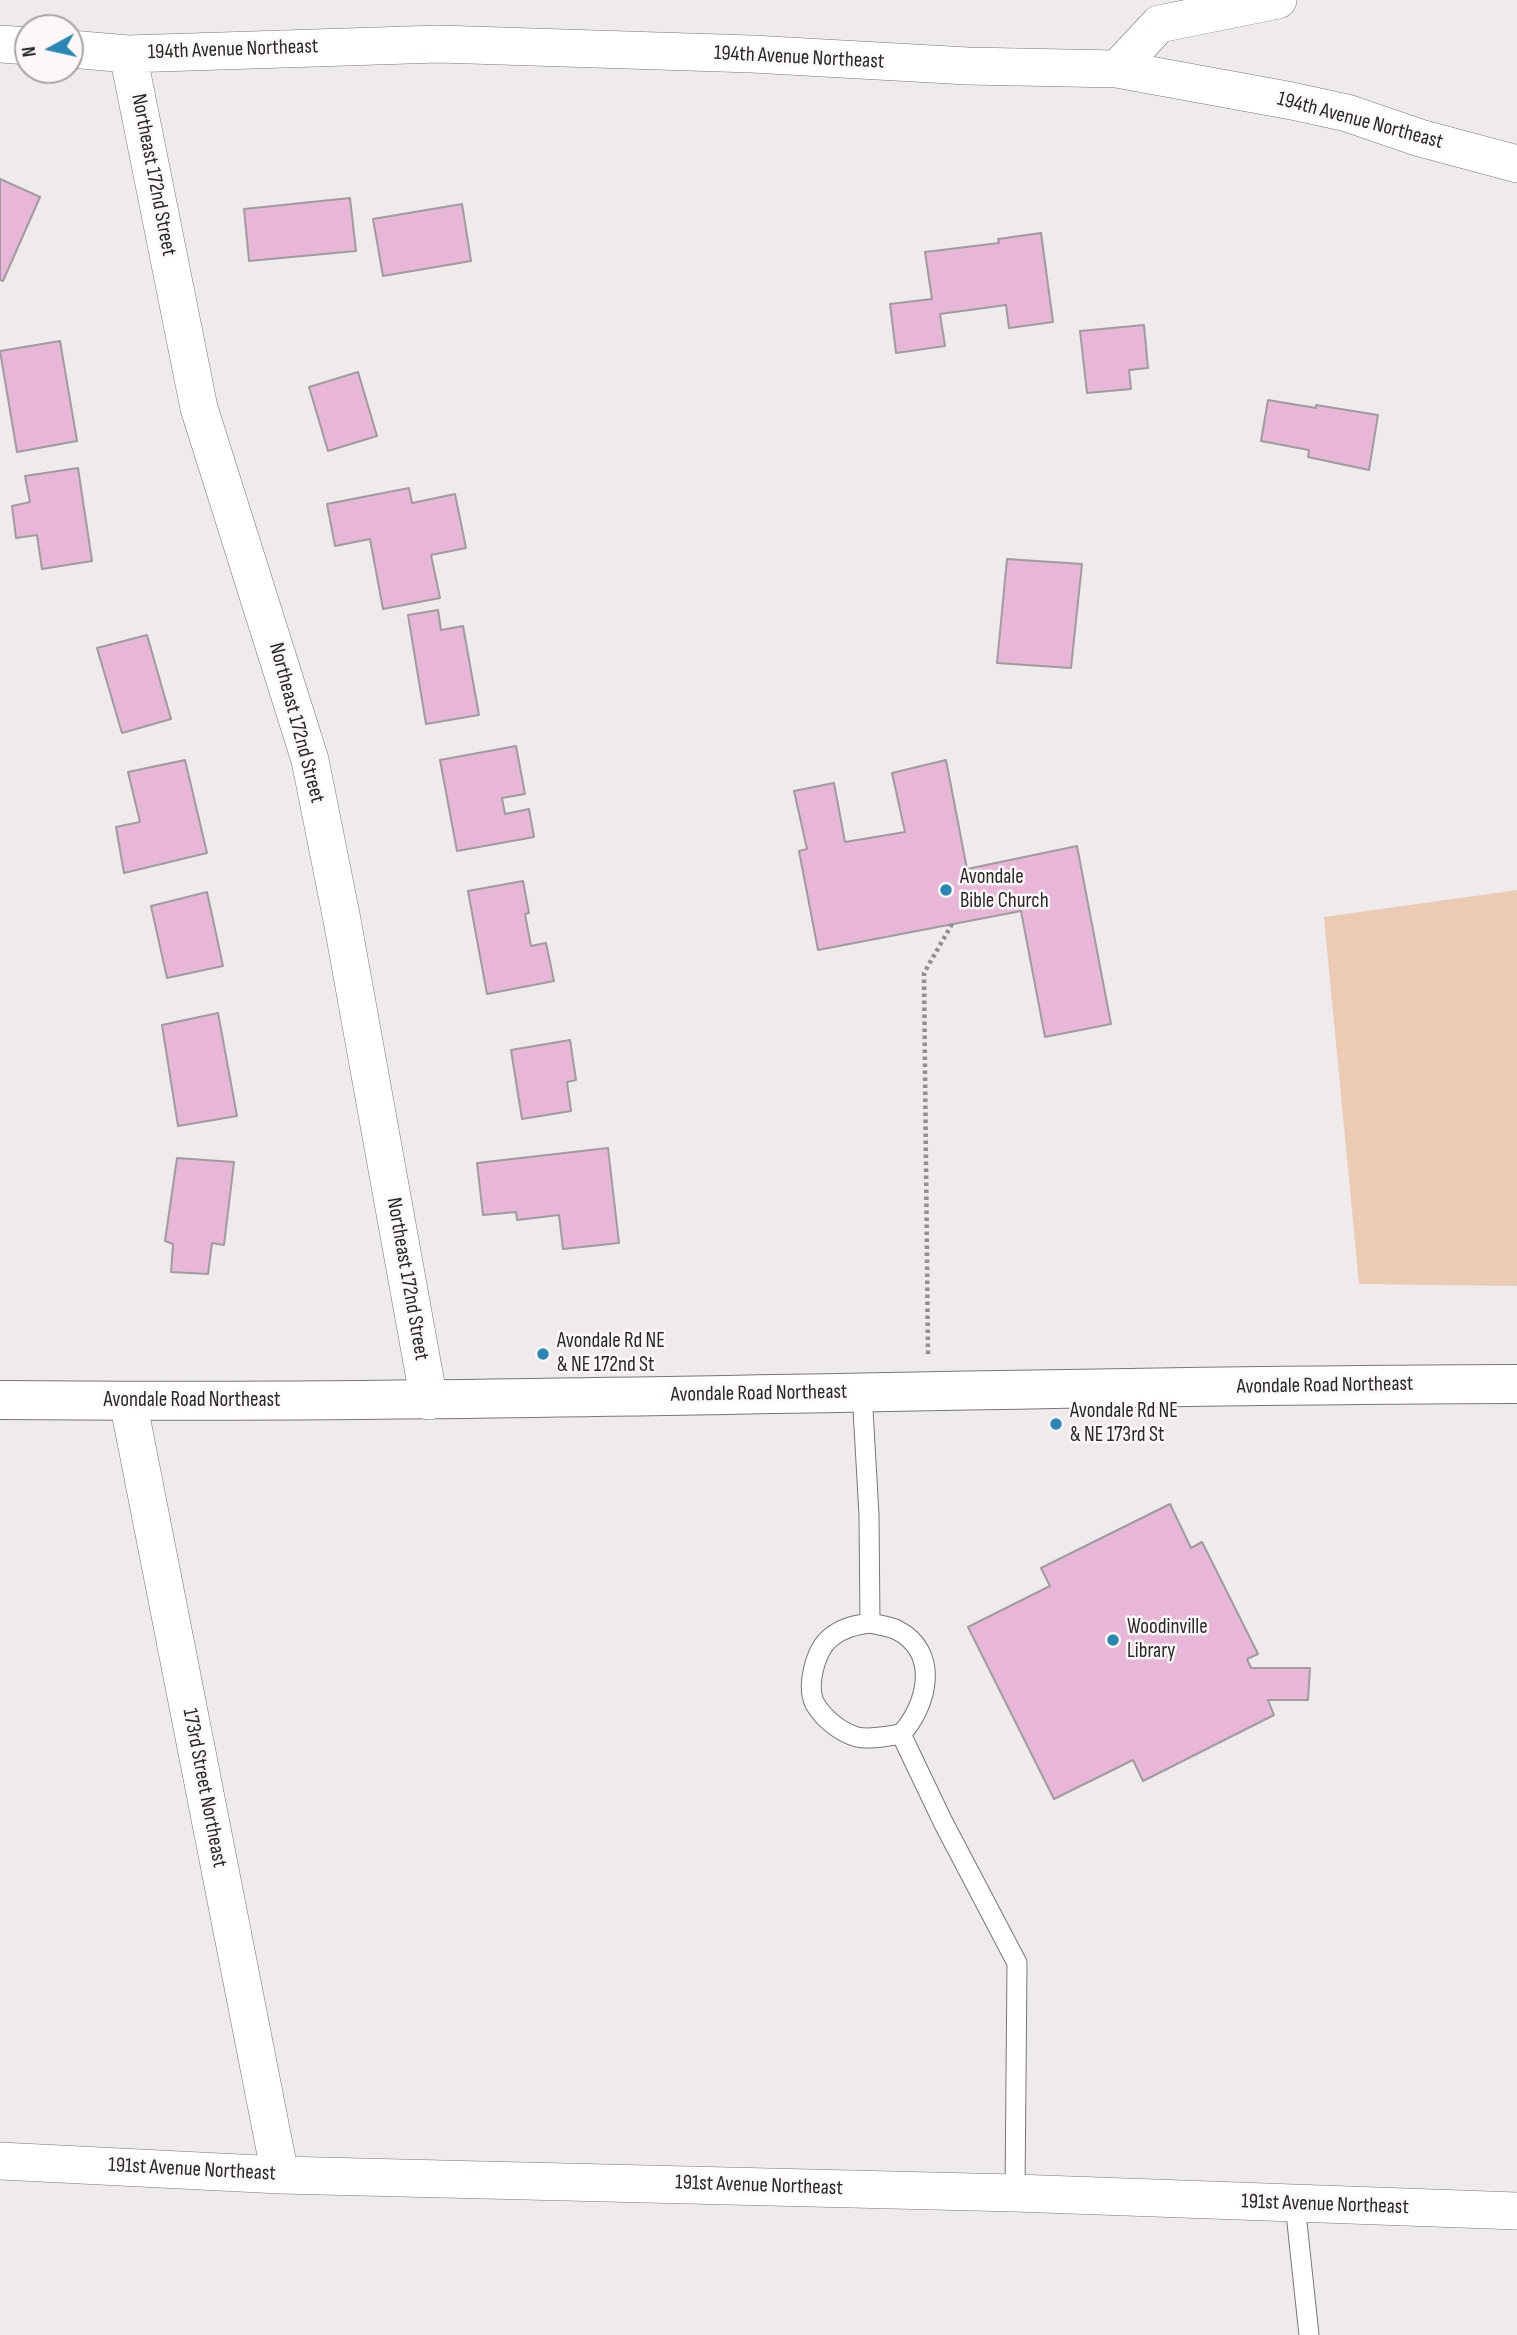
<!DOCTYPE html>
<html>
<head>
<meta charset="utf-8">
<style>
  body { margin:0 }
  #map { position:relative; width:1517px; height:2335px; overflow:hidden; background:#efeaeb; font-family:"Sofia Sans Condensed",sans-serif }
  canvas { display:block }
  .north { position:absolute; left:14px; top:14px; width:70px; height:70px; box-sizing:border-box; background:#fcf8f8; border:2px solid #a8a4a5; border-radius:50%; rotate:262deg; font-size:19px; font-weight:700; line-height:28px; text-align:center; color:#292728 }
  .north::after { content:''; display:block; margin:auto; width:24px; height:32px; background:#2887b3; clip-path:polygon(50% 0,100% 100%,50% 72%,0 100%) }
</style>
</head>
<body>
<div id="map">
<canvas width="1517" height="2335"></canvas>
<div class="north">N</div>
</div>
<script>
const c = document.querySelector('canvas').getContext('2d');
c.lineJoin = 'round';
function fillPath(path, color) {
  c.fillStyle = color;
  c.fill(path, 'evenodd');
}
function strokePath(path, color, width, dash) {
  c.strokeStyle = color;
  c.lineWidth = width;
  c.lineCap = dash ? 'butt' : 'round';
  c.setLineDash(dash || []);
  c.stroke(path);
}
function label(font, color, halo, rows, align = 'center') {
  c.font = font + ' "Sofia Sans Condensed",sans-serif';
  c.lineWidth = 5;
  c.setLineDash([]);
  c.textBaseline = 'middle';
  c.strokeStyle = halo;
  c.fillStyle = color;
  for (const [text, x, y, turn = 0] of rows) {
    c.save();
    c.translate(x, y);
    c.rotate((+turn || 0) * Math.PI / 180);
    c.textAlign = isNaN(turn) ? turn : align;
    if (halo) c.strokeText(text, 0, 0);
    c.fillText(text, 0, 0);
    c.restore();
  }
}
fillPath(new Path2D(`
  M1517 890V1286L1359 1284 1324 917Z`), '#ebcbb3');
const building = new Path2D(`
  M0 179 40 197 3 281 0 280Z
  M350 198 356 251 249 261 244 209Z
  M462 204 471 261 383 276 373 219Z
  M1041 233 1053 322 1009 328 1006 305 940 314 945 346 896 353 890 304 932 299 925 252 999 243 998 239Z
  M1144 325 1148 368 1129 370 1131 389 1087 393 1080 331Z
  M60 341 77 441 17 452 0 351Z
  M358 372 377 436 328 451 309 387Z
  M1268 400 1316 408V405L1378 415 1369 470 1308 457 1309 450 1261 441Z
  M78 468 92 561 42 569 37 535 16 538 12 506 30 502 25 476Z
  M409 488 412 503 455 494 466 548 431 555 440 598 383 609 370 539 335 546 327 504Z
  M1007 559 1082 564 1071 668 997 663Z
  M438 610 441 630 463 626 479 715 426 724 408 615Z
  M147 635 171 719 122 733 97 648Z
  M516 746 525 794 502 798 505 814 529 809 534 837 457 851 440 760Z
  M185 760 207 853 124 873 116 827 140 822 128 772Z
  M946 760 967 869 1077 846 1111 1024 1045 1037 1021 911 818 950 799 851 807 849 794 791 834 783 845 842 905 832 892 773Z
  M523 881 529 913 525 914 531 946 546 943 554 981 487 994 468 891Z
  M207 892 223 966 167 978 151 906Z
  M218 1013 237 1116 178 1126 162 1025Z
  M570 1040 576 1080 567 1082 571 1111 522 1119 511 1050Z
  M608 1148 619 1243 563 1249 559 1215 517 1220 516 1212 483 1215 477 1163Z
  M177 1158 234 1162 224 1245 212 1243 208 1274 171 1272 173 1244 165 1241Z
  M1170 1504 1191 1548 1202 1542 1258 1654 1247 1659 1251 1668H1310L1308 1700H1268L1274 1715 1143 1781 1133 1760 1054 1799 968 1627 1050 1586 1041 1568Z`);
fillPath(building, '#e8b7d7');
strokePath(building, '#9f9c9e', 2);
const lane = new Path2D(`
  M862 1392 869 1515 870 1623
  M870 1623C878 1625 889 1626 897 1630 940 1652 928 1705 901 1734 887 1736 870 1740 857 1737 840 1732 824 1719 815 1704 806 1686 815 1651 830 1638 842 1628 855 1625 870 1623Z
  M901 1734 943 1822 1017 1963 1015 2193
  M1295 2204 1309 2335`);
const street = new Path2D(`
  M0 44 28 46
  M70 49 128 54 439 44 752 54 968 66 1117 69 1292 101 1347 113 1420 138 1517 164
  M128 54 199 408 310 760 342 920 429 1401
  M1117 69 1159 24 1278 0
  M128 1401 280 2175
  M0 2161 280 2175 1015 2193 1517 2211`);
const secondary = new Path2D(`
  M0 1400C506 1405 1011 1385 1517 1384`);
strokePath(lane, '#7a7676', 21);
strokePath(street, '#7a7676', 38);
strokePath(secondary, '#7a7676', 40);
strokePath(new Path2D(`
  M928 1354 924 973 952 924`), '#928f90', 4.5, [3.5, 3.5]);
strokePath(lane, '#fff', 19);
strokePath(street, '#fff', 37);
strokePath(secondary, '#fff', 38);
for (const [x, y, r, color] of [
  [946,890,7,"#2887b3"],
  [543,1354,7,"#2887b3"],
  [1056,1424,7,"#2887b3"],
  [1113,1640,7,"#2887b3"]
]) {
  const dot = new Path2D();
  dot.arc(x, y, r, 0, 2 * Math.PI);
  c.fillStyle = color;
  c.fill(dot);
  strokePath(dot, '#fcf8f8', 2.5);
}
label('21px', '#292728', '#fcf8f8', [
  ["194th Avenue Northeast",233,50,-2],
  ["194th Avenue Northeast",799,58,3],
  ["194th Avenue Northeast",1360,121,15],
  ["Northeast 172nd Street",153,175,79],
  ["Northeast 172nd Street",296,723,75],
  ["Northeast 172nd Street",407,1279,80],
  ["Avondale Road Northeast",1325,1386,-1],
  ["Avondale Road Northeast",759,1394,-1],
  ["Avondale Road Northeast",192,1401],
  ["173rd Street Northeast",204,1788,79],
  ["191st Avenue Northeast",192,2170,3],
  ["191st Avenue Northeast",759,2186,2],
  ["191st Avenue Northeast",1325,2205,2]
]);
label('21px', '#292728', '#fcf8f8', [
  ["Avondale",960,878],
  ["Bible Church",960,902],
  ["Avondale Rd NE",557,1342],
  ["& NE 172nd St",557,1366],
  ["Avondale Rd NE",1070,1412],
  ["& NE 173rd St",1070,1436],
  ["Woodinville",1127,1628],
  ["Library",1127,1652]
], 'left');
</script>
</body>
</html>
